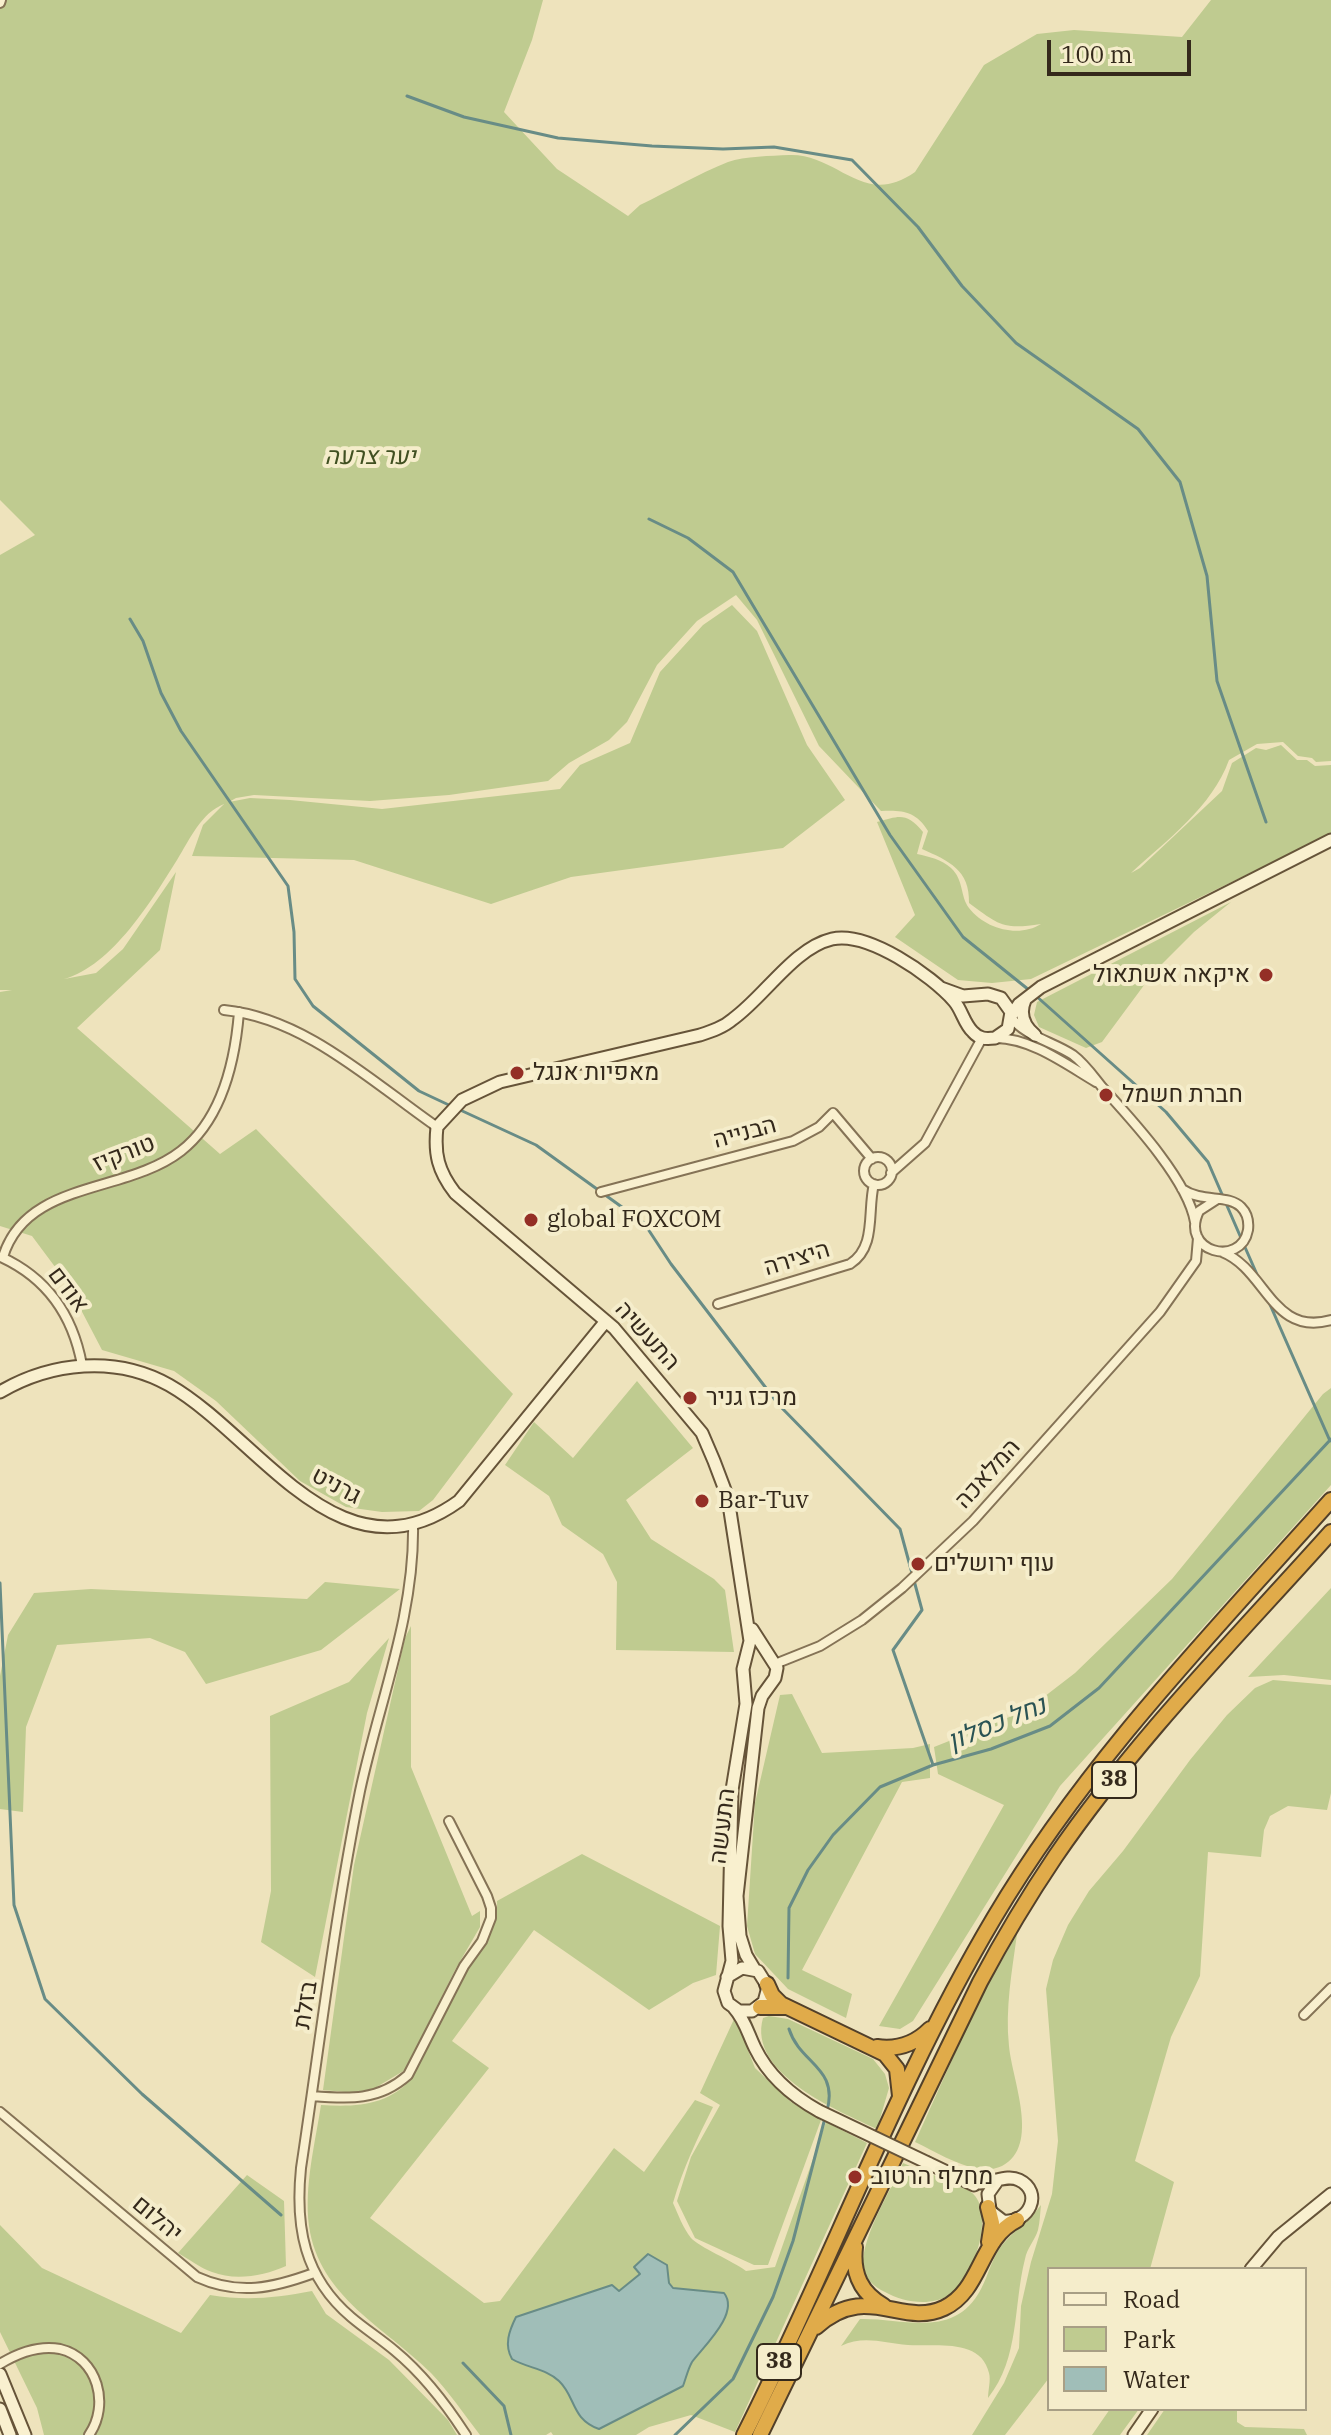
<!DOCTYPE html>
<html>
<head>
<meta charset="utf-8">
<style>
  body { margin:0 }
  #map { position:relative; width:1331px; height:2435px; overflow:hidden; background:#eee3bc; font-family:"IBM Plex Serif",serif }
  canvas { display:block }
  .legend { position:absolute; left:1047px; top:2267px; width:260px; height:144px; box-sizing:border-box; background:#f5edcb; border:2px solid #a89f85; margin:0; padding:10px 14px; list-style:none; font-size:24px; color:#34291b }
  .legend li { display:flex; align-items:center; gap:16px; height:40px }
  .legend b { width:40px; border:2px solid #a89f85 }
  .scale { position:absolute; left:1047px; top:40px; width:144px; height:36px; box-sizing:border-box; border:4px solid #34291b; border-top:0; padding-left:10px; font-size:24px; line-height:28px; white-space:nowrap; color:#34291b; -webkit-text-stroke:6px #f5edcb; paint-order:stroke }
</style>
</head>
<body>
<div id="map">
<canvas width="1331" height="2435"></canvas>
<ul class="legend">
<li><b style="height:10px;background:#f9f0cf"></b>Road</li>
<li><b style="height:22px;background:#bfcb90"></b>Park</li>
<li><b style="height:22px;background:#a0beb8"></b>Water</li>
</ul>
<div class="scale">100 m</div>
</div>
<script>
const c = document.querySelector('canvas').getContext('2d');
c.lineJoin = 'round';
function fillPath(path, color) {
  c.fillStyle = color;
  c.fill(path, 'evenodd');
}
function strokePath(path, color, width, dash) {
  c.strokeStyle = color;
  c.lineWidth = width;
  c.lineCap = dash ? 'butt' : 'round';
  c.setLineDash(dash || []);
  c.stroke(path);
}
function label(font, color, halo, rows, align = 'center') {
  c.font = font + ' "IBM Plex Serif",Heebo,serif';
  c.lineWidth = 8;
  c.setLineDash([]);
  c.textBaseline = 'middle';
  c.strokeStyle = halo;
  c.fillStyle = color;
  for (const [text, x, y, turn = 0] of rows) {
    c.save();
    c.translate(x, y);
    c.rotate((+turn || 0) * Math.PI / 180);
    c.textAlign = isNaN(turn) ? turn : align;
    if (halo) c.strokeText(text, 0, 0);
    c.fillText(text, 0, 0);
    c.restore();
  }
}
fillPath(new Path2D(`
  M0 0H543L532 40 504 112 557 169 628 216 640 205C669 191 698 174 728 162 745 156 771 156 789 155 838 153 863 209 915 172L984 65 1037 34 1074 30 1182 37 1211 0H1331V761L1316 762 1312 758 1298 756 1283 742 1257 744 1229 760C1212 807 1167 840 1131 873L1140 868 1222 791 1232 763 1256 748 1266 750 1281 745 1297 760H1307L1315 766 1331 765V834L1031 979 992 983 958 980 895 937 915 915 877 822C900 816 906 812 923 832L917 854C930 857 941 859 951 868 964 880 960 896 969 908 985 929 1019 938 1041 924 1003 930 999 925 969 903 970 870 949 861 922 849L928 831C916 811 902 810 881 811L819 746 757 620 736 595 697 621 657 665 627 722 609 740 569 763 548 781 449 795 370 801 254 795 236 798 229 802 250 798 290 800 382 809 560 789 580 765 630 743 660 672 703 625 732 605 757 631 807 745 845 800 783 848 571 877 491 904 354 860 192 856 203 825 224 804C201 813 190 839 177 860 152 900 112 966 64 979L96 973 123 949 176 872 160 950 77 1028 220 1154 256 1129 513 1394 433 1500 419 1511 382 1512 346 1507 300 1481 216 1401 174 1371 102 1350 67 1283 32 1236 0 1226V992L12 990H0V555L35 535 0 500Z
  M1231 902 1194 932 1153 973 1102 1042 1086 1048 1039 1027 1034 1015 1037 1002Z
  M637 1381 693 1448 626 1500 651 1539 714 1579 725 1590 734 1652 616 1650 617 1582 603 1554 562 1525 549 1496 505 1465 534 1422 573 1458Z
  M1331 1388V1485L1060 1786 913 2021 900 2029 879 2026 1004 1805 938 1774 934 1747 1027 1710 1075 1673 1172 1579 1323 1394Z
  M325 1582 400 1589 321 1650 206 1684 185 1652 150 1638 57 1645 26 1727 23 1812 0 1809V1676L8 1635 34 1593 91 1589 307 1599Z
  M1331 1588V1680L1284 1675 1248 1677Z
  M411 1626V1767L472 1916 480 1911V1927L455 1970 405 2070 375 2088 356 2093 323 2090 354 1865 405 1638Z
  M389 1638 367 1713 315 1977 261 1942 271 1891 270 1716 349 1682Z
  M1273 1680 1331 1685V1793L1327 1810 1288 1806 1270 1816 1264 1830 1261 1857 1208 1852 1200 1976 1171 2037 1135 2161 1174 2182 1150 2269H1049V2378L1005 2435H972L1004 2383 1019 2348 1021 2306 1031 2262 1052 2194 1058 2141 1046 1989 1053 1960 1068 1925 1089 1891 1123 1851 1190 1760 1227 1715 1255 1688Z
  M792 1694 822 1753 913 1748 930 1744V1778L902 1782 802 1970 852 1994 846 2018 788 1989 755 1954 747 1926 755 1803 780 1695Z
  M582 1854 720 1926 716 1975 693 1983 649 2010 534 1930 452 2041 489 2068 370 2218 484 2303 500 2301 614 2148 644 2172 695 2100 713 2107C697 2139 683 2168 673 2203 678 2214 683 2228 691 2238 699 2247 733 2261 746 2271L775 2267 826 2122 867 2143 735 2432 691 2415 649 2427 636 2435H553L551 2432 546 2435H480C464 2414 449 2392 431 2373 385 2327 319 2297 309 2226 304 2186 315 2144 321 2105 357 2107 388 2106 413 2077 431 2043 447 2008 465 1975 478 1951 499 1930 497 1901Z
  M1017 1934C1012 1971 1005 2009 1009 2046 1012 2080 1041 2146 1002 2166 995 2169 985 2171 978 2169 957 2165 934 2151 915 2142L978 2002Z
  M769 2016 788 2019 873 2059 885 2074 889 2088 877 2129C839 2111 747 2074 763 2018Z
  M735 2017 755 2068 791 2102 821 2120 768 2265H754L695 2238 677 2201 691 2157 720 2105 700 2093Z
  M903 2163C921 2171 957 2182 971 2192 997 2212 973 2281 949 2295 931 2307 902 2302 885 2292 874 2287 864 2278 863 2265 862 2236 891 2190 903 2163Z
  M247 2175 284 2201 286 2266C264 2276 235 2281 212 2272 200 2268 189 2259 178 2253Z
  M1041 2205C1040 2213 1040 2222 1038 2230 1035 2240 1027 2248 1025 2259 1013 2306 1020 2358 988 2398 988 2390 991 2380 989 2373 981 2337 933 2347 908 2345 884 2343 863 2335 841 2346L860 2319C905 2318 954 2340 981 2289 989 2274 992 2257 1003 2244 1015 2230 1030 2220 1041 2205Z
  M0 2225 42 2268 181 2333 210 2295C246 2301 276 2298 312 2291L326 2314 389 2360 448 2420 457 2435H44L37 2408 0 2332Z
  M1110 2409H1139L1120 2435H1092Z
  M1165 2409H1237V2422L1245 2427 1304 2429 1307 2435H1147Z`), '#bfcb90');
const water = new Path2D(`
  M648 2254 667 2265 669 2283 673 2288 724 2293C740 2313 704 2346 692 2362 688 2369 686 2378 683 2386L599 2429C571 2419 576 2397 559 2381 547 2369 527 2368 512 2359 504 2345 509 2331 516 2317L612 2285 619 2291 640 2274 634 2267Z`);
fillPath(water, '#a0beb8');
strokePath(water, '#688c86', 2);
strokePath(new Path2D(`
  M407 96 464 117 558 138 652 146 723 149 774 147 852 160 918 227 962 286 1016 343 1138 429 1180 482 1207 576 1217 681 1266 822
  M649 519 688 538 733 572 890 835 963 937 1029 990
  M130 619 143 641 161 693 181 731 288 886 294 932 295 979 313 1006 419 1091 451 1106
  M1035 995 1166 1112 1208 1162 1241 1238
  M458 1109 536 1145 644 1223 671 1264 779 1405 900 1529 922 1610 893 1650 933 1765
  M1244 1245 1259 1279
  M1268 1300 1330 1441
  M0 1583 14 1905 45 1999 142 2094 281 2215
  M788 1978 789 1908 808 1870 833 1835 880 1787 933 1765 991 1749 1050 1726 1099 1688 1331 1439
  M789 2029C800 2064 839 2067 827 2111
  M463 2363 504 2406 511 2435
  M675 2435 733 2379 773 2297 793 2241 825 2118`), '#688c86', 3);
const street = new Path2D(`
  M0 3 1 0
  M224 1010C305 1018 372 1082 437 1127
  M1011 1017C1024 1036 1054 1042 1073 1055 1085 1064 1093 1076 1102 1087 1131 1119 1188 1180 1195 1222
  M996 1038C1031 1038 1067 1065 1096 1082
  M864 1171a14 14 0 1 1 28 0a14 14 0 1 1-28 0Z
  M891 1173 925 1143 982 1038
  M1182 1189C1202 1203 1228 1194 1241 1207 1247 1213 1249 1222 1248 1230 1241 1268 1179 1252 1199 1211L1216 1200
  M601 1192 793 1141 819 1127 833 1113 872 1159
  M1222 1252C1266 1269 1272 1337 1331 1320
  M1 1257C47 1278 73 1316 82 1365
  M3 1257C26 1180 126 1194 181 1151 222 1119 235 1062 239 1012
  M718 1304 850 1264C877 1247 867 1211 874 1184
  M413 1524C415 1616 379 1702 360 1791 335 1915 320 2042 301 2168 295 2227 304 2277 351 2317 365 2329 381 2339 395 2351 423 2374 446 2404 466 2435
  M775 1664 820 1646 862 1620 902 1588 973 1521 1160 1312 1196 1261 1198 1238
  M1304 2015 1331 1988
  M312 2096C349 2099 379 2101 408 2075L464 1966 482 1941 491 1918V1908L487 1896 449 1821
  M0 2112 197 2277C239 2296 273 2288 314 2273
  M0 2364C18 2353 38 2345 60 2349 98 2358 110 2405 89 2435`);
const secondary = new Path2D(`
  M1025 1000C1019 1014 1024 1026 1035 1035
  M1011 1016 1019 1004 1041 987 1331 840
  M0 1392C51 1362 116 1355 169 1385 259 1436 340 1587 459 1501L606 1321
  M752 1629 777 1668 775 1678 762 1696 758 1708 737 1896 740 1936 746 1955 755 1970
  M727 1977 742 1968 758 1971 768 1987 764 2002 752 2011H739L728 2003 724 1991 732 1961 729 1926 732 1790 746 1704 743 1669 750 1641 728 1498 714 1461 702 1433 614 1328 455 1193C438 1171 434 1154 437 1127L462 1100 500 1082 700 1035C712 1031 724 1027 733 1019 765 996 794 948 832 939 868 931 931 975 954 1001 962 1010 964 1024 973 1032 979 1039 986 1039 995 1038L1008 1029 1011 1012 1001 998 988 994 963 996 941 988
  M734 2008C745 2020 748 2034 755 2048 769 2077 792 2096 819 2111
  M928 2163 974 2185
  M968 2182C988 2187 1005 2173 1019 2180 1044 2192 1029 2224 1003 2221L990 2211 988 2194 998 2180
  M1251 2269 1278 2237 1331 2194
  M0 2374 25 2435
  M0 2409 10 2435
  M1134 2435 1152 2409`);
const highway = new Path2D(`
  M767 1984 772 1995 781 2004 885 2054 897 2069 900 2096
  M760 2007H785
  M877 2047C898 2050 915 2044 930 2029
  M988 2207 992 2223 989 2242
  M855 2247C852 2274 861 2293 884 2306
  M816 2327C867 2281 901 2328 944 2308 982 2290 979 2239 1017 2220
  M744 2435C830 2265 896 2083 994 1918 1085 1764 1212 1633 1331 1500
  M760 2435 980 1982C1003 1939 1028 1897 1055 1857 1135 1740 1237 1637 1331 1532`);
strokePath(street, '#857356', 12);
strokePath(secondary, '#665439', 15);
strokePath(highway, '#52402a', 18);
strokePath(street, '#f9f0cf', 8);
strokePath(secondary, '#f9f0cf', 11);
strokePath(highway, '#e0ab4a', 14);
const secondaryBridge = new Path2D(`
  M819 2111 928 2163`);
strokePath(secondaryBridge, '#665439', 15, []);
strokePath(secondaryBridge, '#f9f0cf', 11);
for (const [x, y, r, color] of [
  [1266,975,8,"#942f26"],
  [517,1073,8,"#942f26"],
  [1106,1095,8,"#942f26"],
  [531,1220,8,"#942f26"],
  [690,1398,8,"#942f26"],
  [702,1501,8,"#942f26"],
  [918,1564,8,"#942f26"],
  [855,2177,8,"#942f26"]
]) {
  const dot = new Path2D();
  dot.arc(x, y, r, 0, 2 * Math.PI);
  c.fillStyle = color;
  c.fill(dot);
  strokePath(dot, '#f5edcb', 3);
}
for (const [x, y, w] of [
  [1114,1780,44],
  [779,2362,44]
]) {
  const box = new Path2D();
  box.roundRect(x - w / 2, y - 18, w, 36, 6);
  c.fillStyle = '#f5edcb';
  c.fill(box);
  strokePath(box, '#34291b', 2);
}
label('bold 22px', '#34291b', null, [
  ["38",1114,1780],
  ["38",779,2362]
]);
label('italic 24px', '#405021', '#f5edcb', [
  ["יער צרעה",370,457]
]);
label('24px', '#34291b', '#f5edcb', [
  ["איקאה אשתאול",1250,975,"right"],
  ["מאפיות אנגל",533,1073],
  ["חברת חשמל",1122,1095],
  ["global FOXCOM",547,1220],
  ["מרכז גניר",706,1398],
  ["Bar-Tuv",718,1501],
  ["עוף ירושלים",934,1564],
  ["מחלף הרטוב",871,2177]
], 'left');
label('24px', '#34291b', '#f5edcb', [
  ["הבנייה",745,1133,-15],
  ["טורקיז",124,1154,-21],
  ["היצירה",797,1259,-17],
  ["אודם",68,1290,53],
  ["התעשיה",647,1336,48],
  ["המלאכה",988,1474,-48],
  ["גרניט",336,1486,28],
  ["התעשה",723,1826,-83],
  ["בזלת",306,2005,-81],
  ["יהלום",157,2219,40]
]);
label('italic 26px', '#2a5354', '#f5edcb', [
  ["נחל כסלון",997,1724,-22]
]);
</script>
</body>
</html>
